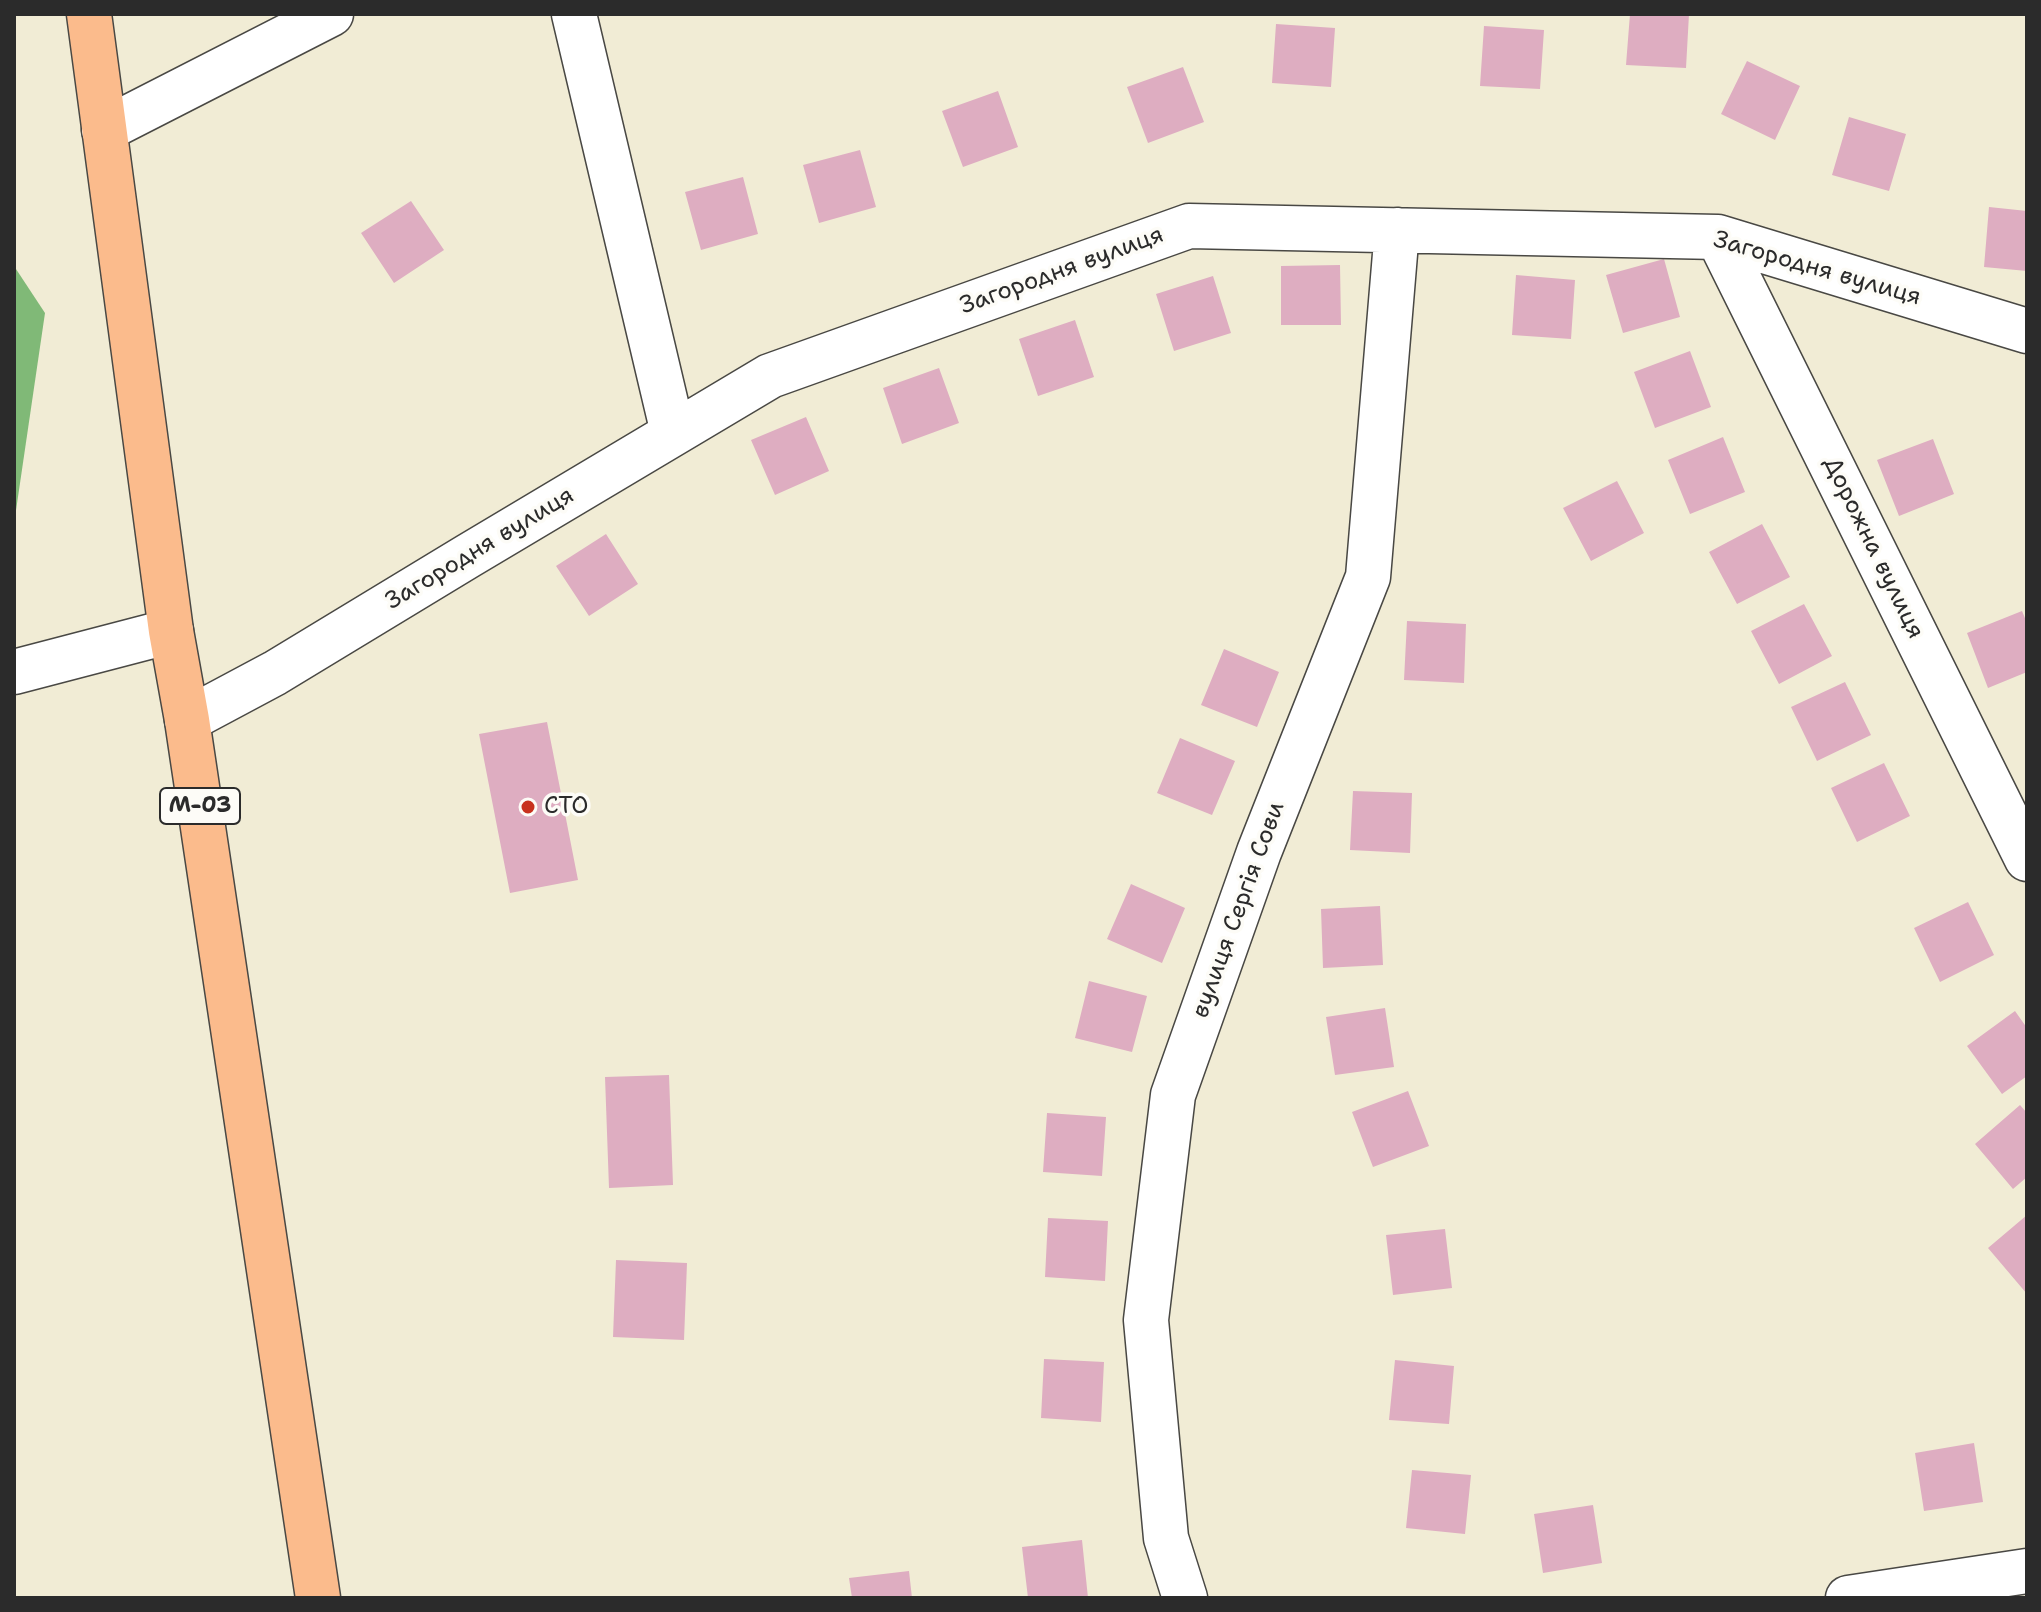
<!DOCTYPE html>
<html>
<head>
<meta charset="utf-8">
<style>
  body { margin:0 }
  #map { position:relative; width:2041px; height:1612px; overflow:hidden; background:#f1ecd5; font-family:"Shantell Sans",sans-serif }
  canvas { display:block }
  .frame { position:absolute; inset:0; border:16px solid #2b2b2b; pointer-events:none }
</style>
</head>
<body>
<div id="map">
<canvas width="2041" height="1612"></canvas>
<div class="frame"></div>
</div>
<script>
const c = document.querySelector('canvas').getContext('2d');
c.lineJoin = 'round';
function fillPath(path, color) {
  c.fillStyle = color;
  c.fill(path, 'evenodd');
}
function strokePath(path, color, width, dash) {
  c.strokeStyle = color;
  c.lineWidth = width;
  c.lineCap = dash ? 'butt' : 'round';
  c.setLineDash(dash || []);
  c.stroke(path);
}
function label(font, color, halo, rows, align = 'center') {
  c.font = font + ' "Shantell Sans",sans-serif';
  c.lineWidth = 7;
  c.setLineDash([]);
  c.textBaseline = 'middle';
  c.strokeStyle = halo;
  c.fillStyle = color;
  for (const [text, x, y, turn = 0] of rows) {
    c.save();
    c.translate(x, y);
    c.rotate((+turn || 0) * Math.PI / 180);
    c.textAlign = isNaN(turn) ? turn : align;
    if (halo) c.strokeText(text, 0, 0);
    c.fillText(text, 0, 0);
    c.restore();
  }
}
fillPath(new Path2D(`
  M14 266 45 313 14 524Z`), '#80b977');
fillPath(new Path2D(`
  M1630 14H1689L1686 68 1626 65Z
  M1276 24 1335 28 1331 87 1272 83Z
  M1484 26 1544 30 1540 89 1480 86Z
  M1747 61 1800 86 1775 140 1721 114Z
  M1183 67 1204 122 1148 143 1127 87Z
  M998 91 1018 147 963 167 942 111Z
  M1849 117 1906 134 1889 191 1832 175Z
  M860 150 876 207 819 223 803 165Z
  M743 177 758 234 701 250 685 192Z
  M411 201 444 250 394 283 361 233Z
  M1989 207 2027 211V271L1984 267Z
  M1664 259 1680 317 1623 333 1606 275Z
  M1340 265 1341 325H1281V266Z
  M1516 275 1575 280 1571 339 1512 335Z
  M1213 276 1231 333 1174 351 1156 294Z
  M1075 320 1094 377 1038 396 1019 339Z
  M1690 351 1711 407 1655 428 1634 372Z
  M939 368 959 423 902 444 883 388Z
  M806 417 829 471 775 495 751 440Z
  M1723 437 1745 492 1690 514 1668 460Z
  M1933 439 1954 494 1899 516 1877 460Z
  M1617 481 1644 533 1591 561 1563 508Z
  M1762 524 1790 577 1737 604 1709 552Z
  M606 534 638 584 589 616 556 566Z
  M1804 604 1832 656 1779 684 1751 631Z
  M2022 611 2027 623V672L1988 688 1967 633Z
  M1407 621 1466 624 1464 683 1404 680Z
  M1224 649 1279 672 1257 727 1201 705Z
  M1845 682 1871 735 1817 761 1791 707Z
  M547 722 578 880 510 893 479 734Z
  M1180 738 1235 761 1212 815 1157 793Z
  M1884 763 1910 816 1857 842 1831 788Z
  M1353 791 1412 793 1410 853 1350 850Z
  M1131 884 1185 908 1162 963 1107 939Z
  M1968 902 1994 955 1940 982 1914 928Z
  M1380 906 1383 965 1323 968 1321 909Z
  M1089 981 1147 996 1132 1052 1075 1038Z
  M1385 1008 1394 1067 1335 1075 1326 1017Z
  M2015 1011 2027 1028V1076L2002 1094 1967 1046Z
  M669 1075 673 1185 609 1188 605 1077Z
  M1408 1091 1429 1146 1373 1167 1352 1112Z
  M2020 1105 2027 1113V1177L2013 1189 1975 1144Z
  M1047 1113 1106 1117 1102 1176 1043 1172Z
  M2027 1215V1294L1988 1248Z
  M1048 1218 1108 1221 1105 1281 1045 1277Z
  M1445 1229 1452 1288 1393 1295 1386 1235Z
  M616 1260 687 1263 684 1340 613 1337Z
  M1044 1359 1104 1362 1101 1422 1041 1418Z
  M1395 1360 1454 1366 1449 1424 1389 1420Z
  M1974 1443 1983 1502 1924 1511 1915 1453Z
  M1412 1470 1471 1475 1465 1534 1406 1528Z
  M1593 1505 1602 1563 1543 1573 1534 1514Z
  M1082 1540 1088 1598H1028L1022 1547Z
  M909 1571 912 1598H852L849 1578Z`), '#deadc1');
const minor = new Path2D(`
  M574 14 673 433
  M104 130 331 14
  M1718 237 2027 859
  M14 672 171 631
  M187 720 275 673 468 556 770 376 1189 226 1718 237 2027 331
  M1185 1598 1166 1538 1146 1320 1173 1095 1259 852 1368 577 1397 230
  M1848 1598 2027 1571`);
const highway = new Path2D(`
  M89 14 171 631 187 720 318 1598`);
strokePath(minor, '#494844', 47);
strokePath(highway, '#494844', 47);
strokePath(minor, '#fff', 44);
strokePath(highway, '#fbbb8c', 44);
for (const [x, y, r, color] of [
  [528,807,8,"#c8321e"]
]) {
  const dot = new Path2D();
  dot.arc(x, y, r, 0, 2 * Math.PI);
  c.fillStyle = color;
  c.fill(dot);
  strokePath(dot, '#fdfcf7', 3);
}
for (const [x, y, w] of [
  [200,806,80]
]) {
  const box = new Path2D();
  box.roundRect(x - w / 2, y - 18, w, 36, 6);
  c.fillStyle = '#fdfcf7';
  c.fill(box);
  strokePath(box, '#2b2b2b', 2);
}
label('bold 22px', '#2b2b2b', null, [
  ["М-03",200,806]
]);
label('24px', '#2b2b2b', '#fdfcf7', [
  ["Загородня вулиця",1817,269,16],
  ["Загородня вулиця",1062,271,-20],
  ["Дорожна вулиця",1873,548,64],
  ["Загородня вулиця",480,549,-31],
  ["вулиця Сергія Сови",1239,910,-70]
]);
label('24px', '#2b2b2b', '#fdfcf7', [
  ["СТО",544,807]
], 'left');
</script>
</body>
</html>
